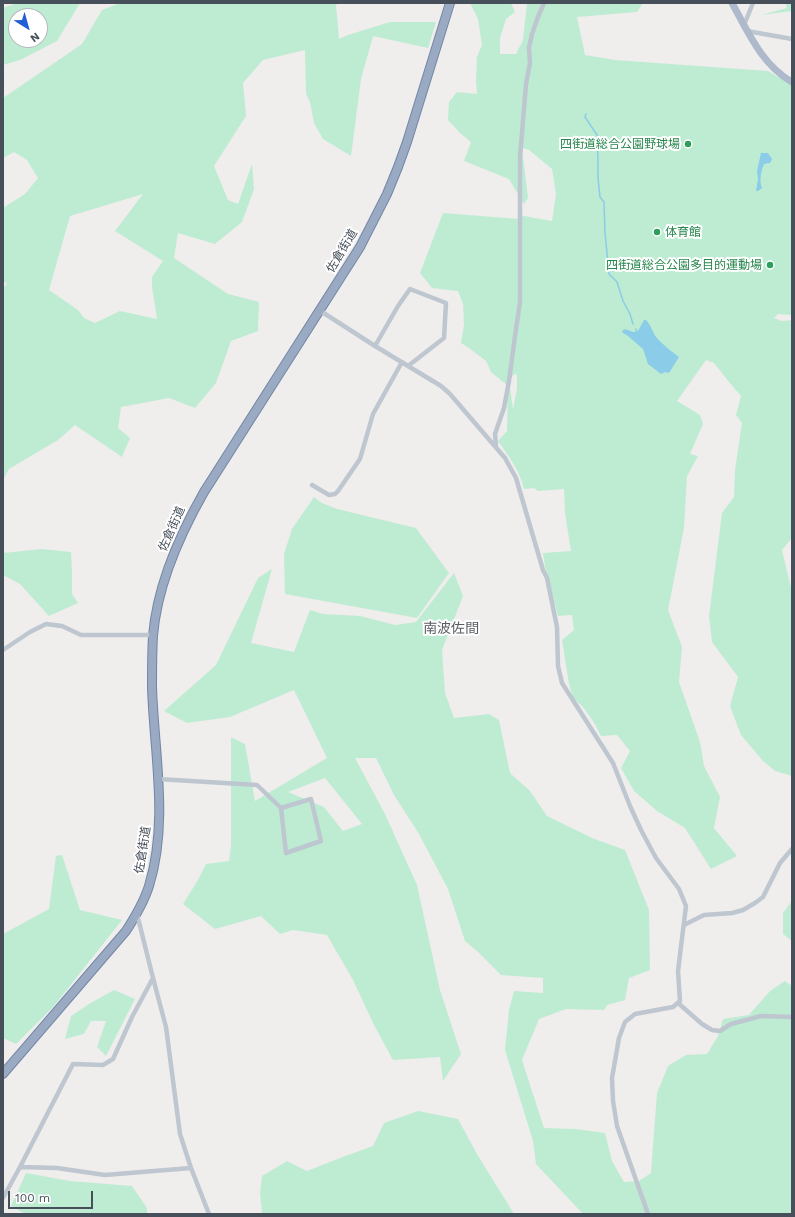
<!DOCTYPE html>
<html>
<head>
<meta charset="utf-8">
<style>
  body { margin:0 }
  #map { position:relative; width:795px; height:1217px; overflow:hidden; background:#f0eded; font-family:"Work Sans",sans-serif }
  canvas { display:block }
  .frame { position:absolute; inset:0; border:4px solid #464f5a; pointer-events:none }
  .north { position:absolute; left:8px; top:8px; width:40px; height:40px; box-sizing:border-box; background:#fff; border:1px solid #b5b9bd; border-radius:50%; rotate:143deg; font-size:11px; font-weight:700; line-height:16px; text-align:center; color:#464f5a }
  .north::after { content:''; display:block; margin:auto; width:14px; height:18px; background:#205fd7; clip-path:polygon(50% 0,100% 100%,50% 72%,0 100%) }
  .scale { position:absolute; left:8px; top:1191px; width:85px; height:18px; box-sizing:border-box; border:2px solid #464f5a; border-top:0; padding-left:5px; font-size:12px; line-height:14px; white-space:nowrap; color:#464f5a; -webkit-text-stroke:3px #fff; paint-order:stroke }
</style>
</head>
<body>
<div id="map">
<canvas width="795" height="1217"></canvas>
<div class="frame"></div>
<div class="north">N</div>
<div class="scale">100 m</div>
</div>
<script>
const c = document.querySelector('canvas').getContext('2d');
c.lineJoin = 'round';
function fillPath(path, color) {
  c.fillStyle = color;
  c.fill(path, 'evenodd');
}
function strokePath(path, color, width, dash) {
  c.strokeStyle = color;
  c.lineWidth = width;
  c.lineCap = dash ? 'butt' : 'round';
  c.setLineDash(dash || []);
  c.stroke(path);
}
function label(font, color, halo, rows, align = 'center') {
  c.font = font + ' "Work Sans","Noto Sans JP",sans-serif';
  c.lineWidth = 4;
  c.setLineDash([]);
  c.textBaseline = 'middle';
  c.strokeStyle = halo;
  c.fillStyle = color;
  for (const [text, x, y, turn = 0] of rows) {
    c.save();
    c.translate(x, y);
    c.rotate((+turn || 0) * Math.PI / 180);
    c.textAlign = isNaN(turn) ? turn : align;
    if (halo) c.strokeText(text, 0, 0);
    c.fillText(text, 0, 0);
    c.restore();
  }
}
fillPath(new Path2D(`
  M17 3H80L57 41 20 60 3 65V8ZM16 16H40V40H16Z
  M120 3H340L336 5 339 39 348 35 390 22H436L428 48 373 36 361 79 351 156 323 139 314 123 310 102 306 94 305 50 263 60 243 83 246 116 214 166 228 200 238 204 252 164 254 189 242 222 215 244 178 233 174 258 228 294 259 302 258 331 231 341 216 383 195 408 169 398 121 407 118 428 130 438 122 457 75 425 58 440 9 469 3 480V289L7 283 3 282V208L25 194 38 178 27 160 14 152 3 158V98L82 44 102 10ZM143 194 115 231 163 261 152 277V287L157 319 120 311 95 323 84 318 78 310 49 290 70 216Z
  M470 3H511L515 12 506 19 500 38V54H516L523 40 527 3H643L637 12 577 17 585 55 615 60 768 71 792 85V315L778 314 774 318 782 321 792 320V538L782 550 792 592V776L775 771 763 761 741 735 730 706 738 677 712 642 709 616 722 513 734 497 735 470 742 423 736 415 741 396 729 382 714 363 706 360 677 401 700 415 703 424 690 454 698 456 687 476 684 528 668 610 682 647 679 682 700 742 704 766 720 797 714 828 737 856 711 869 685 828 657 811 634 791 621 768 630 751 617 735 601 736 595 724 583 707 573 698 569 684 562 640 574 630 572 615 558 616 545 566 543 553 571 551 565 513 564 489 538 491 534 488 524 489C519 469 509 457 498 441L507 431 508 386 491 372 486 361 469 348 461 343 464 325 463 304 458 291 432 288 420 273 443 213 519 219V215L552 221 556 194 552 169 529 150 522 148 528 198 524 204 509 179 464 161 471 142 459 132 448 120 449 102 457 92 477 94 476 80 477 57 482 45 478 19ZM517 371 515 374 517 375V389L513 409 509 381Z
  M785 3H792V11L761 15 787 8Z
  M314 497 322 503 337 509 416 528 449 573 417 618 285 594 284 554 292 529Z
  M42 549 71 552 72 573V594L78 603 49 616 20 584 3 575V553Z
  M272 569 251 643 294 652 310 610 323 614 360 616 395 625 416 622 454 573 463 596 442 650 445 693 454 718 489 714 499 720 510 773 530 791 547 816 592 838 625 850 649 910 650 970 629 978 625 1000 607 1005 604 1010 566 1009 539 1019 522 1060 544 1128 575 1129 605 1133 612 1161 624 1182 639 1181 651 1173 657 1093 668 1066 686 1055 707 1054 718 1036 723 1019 749 1015 770 991 785 981 792 986V1214H583L536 1164 533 1141 505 1050 509 1010 514 991 543 993V978L501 975 478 952 465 941 448 889 419 834 394 795 376 758H355L385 814 417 885 440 990 461 1054 443 1081 440 1057 393 1060 374 1025 353 980 327 935 293 930 280 934 261 916 215 929 183 904 198 880 206 864 229 861 231 845V737L245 744 255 801 327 758 294 690 230 717 187 723 164 711 216 665 258 578ZM325 778 362 824 343 831 324 807 288 792Z
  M62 855 80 910 122 920 54 1006 16 1044 3 1038V934L49 909 56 856Z
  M792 901V941L783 934V913Z
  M114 990 135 999 106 1056 97 1047 106 1021H91L84 1034 65 1039 71 1016 89 1004Z
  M418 1111 458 1119 477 1154 514 1214H262V1212L260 1193 262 1176 287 1161 307 1171 340 1158 373 1146 384 1123Z
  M26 1173 70 1181 132 1186 147 1208V1214H25L11 1206Z`), '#bdecd3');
fillPath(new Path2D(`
  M761 153H768L772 159 770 163 764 164C761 171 759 180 762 188L758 191H756L758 179 757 171Z
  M644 320H646C651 325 652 331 656 337 662 344 671 351 679 357L669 373 665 372 661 374 648 364 643 349 628 336 622 332 623 330 625 329 633 332 638 331Z`), '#8bcce8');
strokePath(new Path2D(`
  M586 114 585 117 597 135 598 160V178L600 197 604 202 605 233 609 274 617 282 623 301 630 314 633 324
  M636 329 637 332`), '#8bcce8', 1.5);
const trunk = new Path2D(`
  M3 1074 126 931C135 917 144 902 149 886 169 821 154 753 152 687 152 670 152 653 153 636 157 585 179 536 204 492L360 247 387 194 398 167 407 142 450 3`);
strokePath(trunk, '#7286a6', 10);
strokePath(new Path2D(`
  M744 25 753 3
  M747 31 792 39
  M319 310 375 346 441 386 450 394 505 458 516 478 543 570 547 578 557 627 558 666 562 683 613 763 630 806 641 830 656 858 679 889 686 906 678 971 680 1001 673 1007 635 1014 625 1022 619 1038 612 1078 613 1101 617 1126 648 1214
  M375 346 398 306 410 289 446 303 444 338 408 366
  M494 445H496L495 434 504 408 509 381 515 336 520 302V158L526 84 530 63 529 48 532 34 538 17 544 3
  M312 485 329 495 335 494 338 491 360 459 373 414 402 362
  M3 650 30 632 46 624 62 626 81 635H153
  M158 779 257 785 281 808
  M311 799 321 841 286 853 281 808Z
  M137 914 153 978 166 1027 180 1134 191 1168 209 1214
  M684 925 704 915 732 913 743 910 755 903 763 897 780 863 792 849
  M678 1003 702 1024 712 1030 720 1031 731 1024 761 1016 792 1017
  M20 1167 57 1168 105 1175 191 1168
  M3 1198 20 1167 73 1064 103 1065 113 1059 132 1017 153 978`), '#bec6cf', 4.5);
strokePath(new Path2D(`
  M732 3C748 32 762 65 792 82`), '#aebacb', 7);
strokePath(trunk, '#9aaac2', 8);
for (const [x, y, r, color] of [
  [688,144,4,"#2e9e5b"],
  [657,232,4,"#2e9e5b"],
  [770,265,4,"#2e9e5b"]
]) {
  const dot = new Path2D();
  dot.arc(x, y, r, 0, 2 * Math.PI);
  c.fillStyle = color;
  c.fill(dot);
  strokePath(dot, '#fff', 1.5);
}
label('12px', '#27864d', '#fff', [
  ["四街道総合公園野球場",680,144],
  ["体育館",665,232,"left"],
  ["四街道総合公園多目的運動場",762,265]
], 'right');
label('12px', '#464f5a', '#fff', [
  ["佐倉街道",342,251,-59],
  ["佐倉街道",172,529,-66],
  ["佐倉街道",143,850,-81]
]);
label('14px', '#5a5d62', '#fff', [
  ["南波佐間",451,629]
]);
</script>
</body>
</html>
